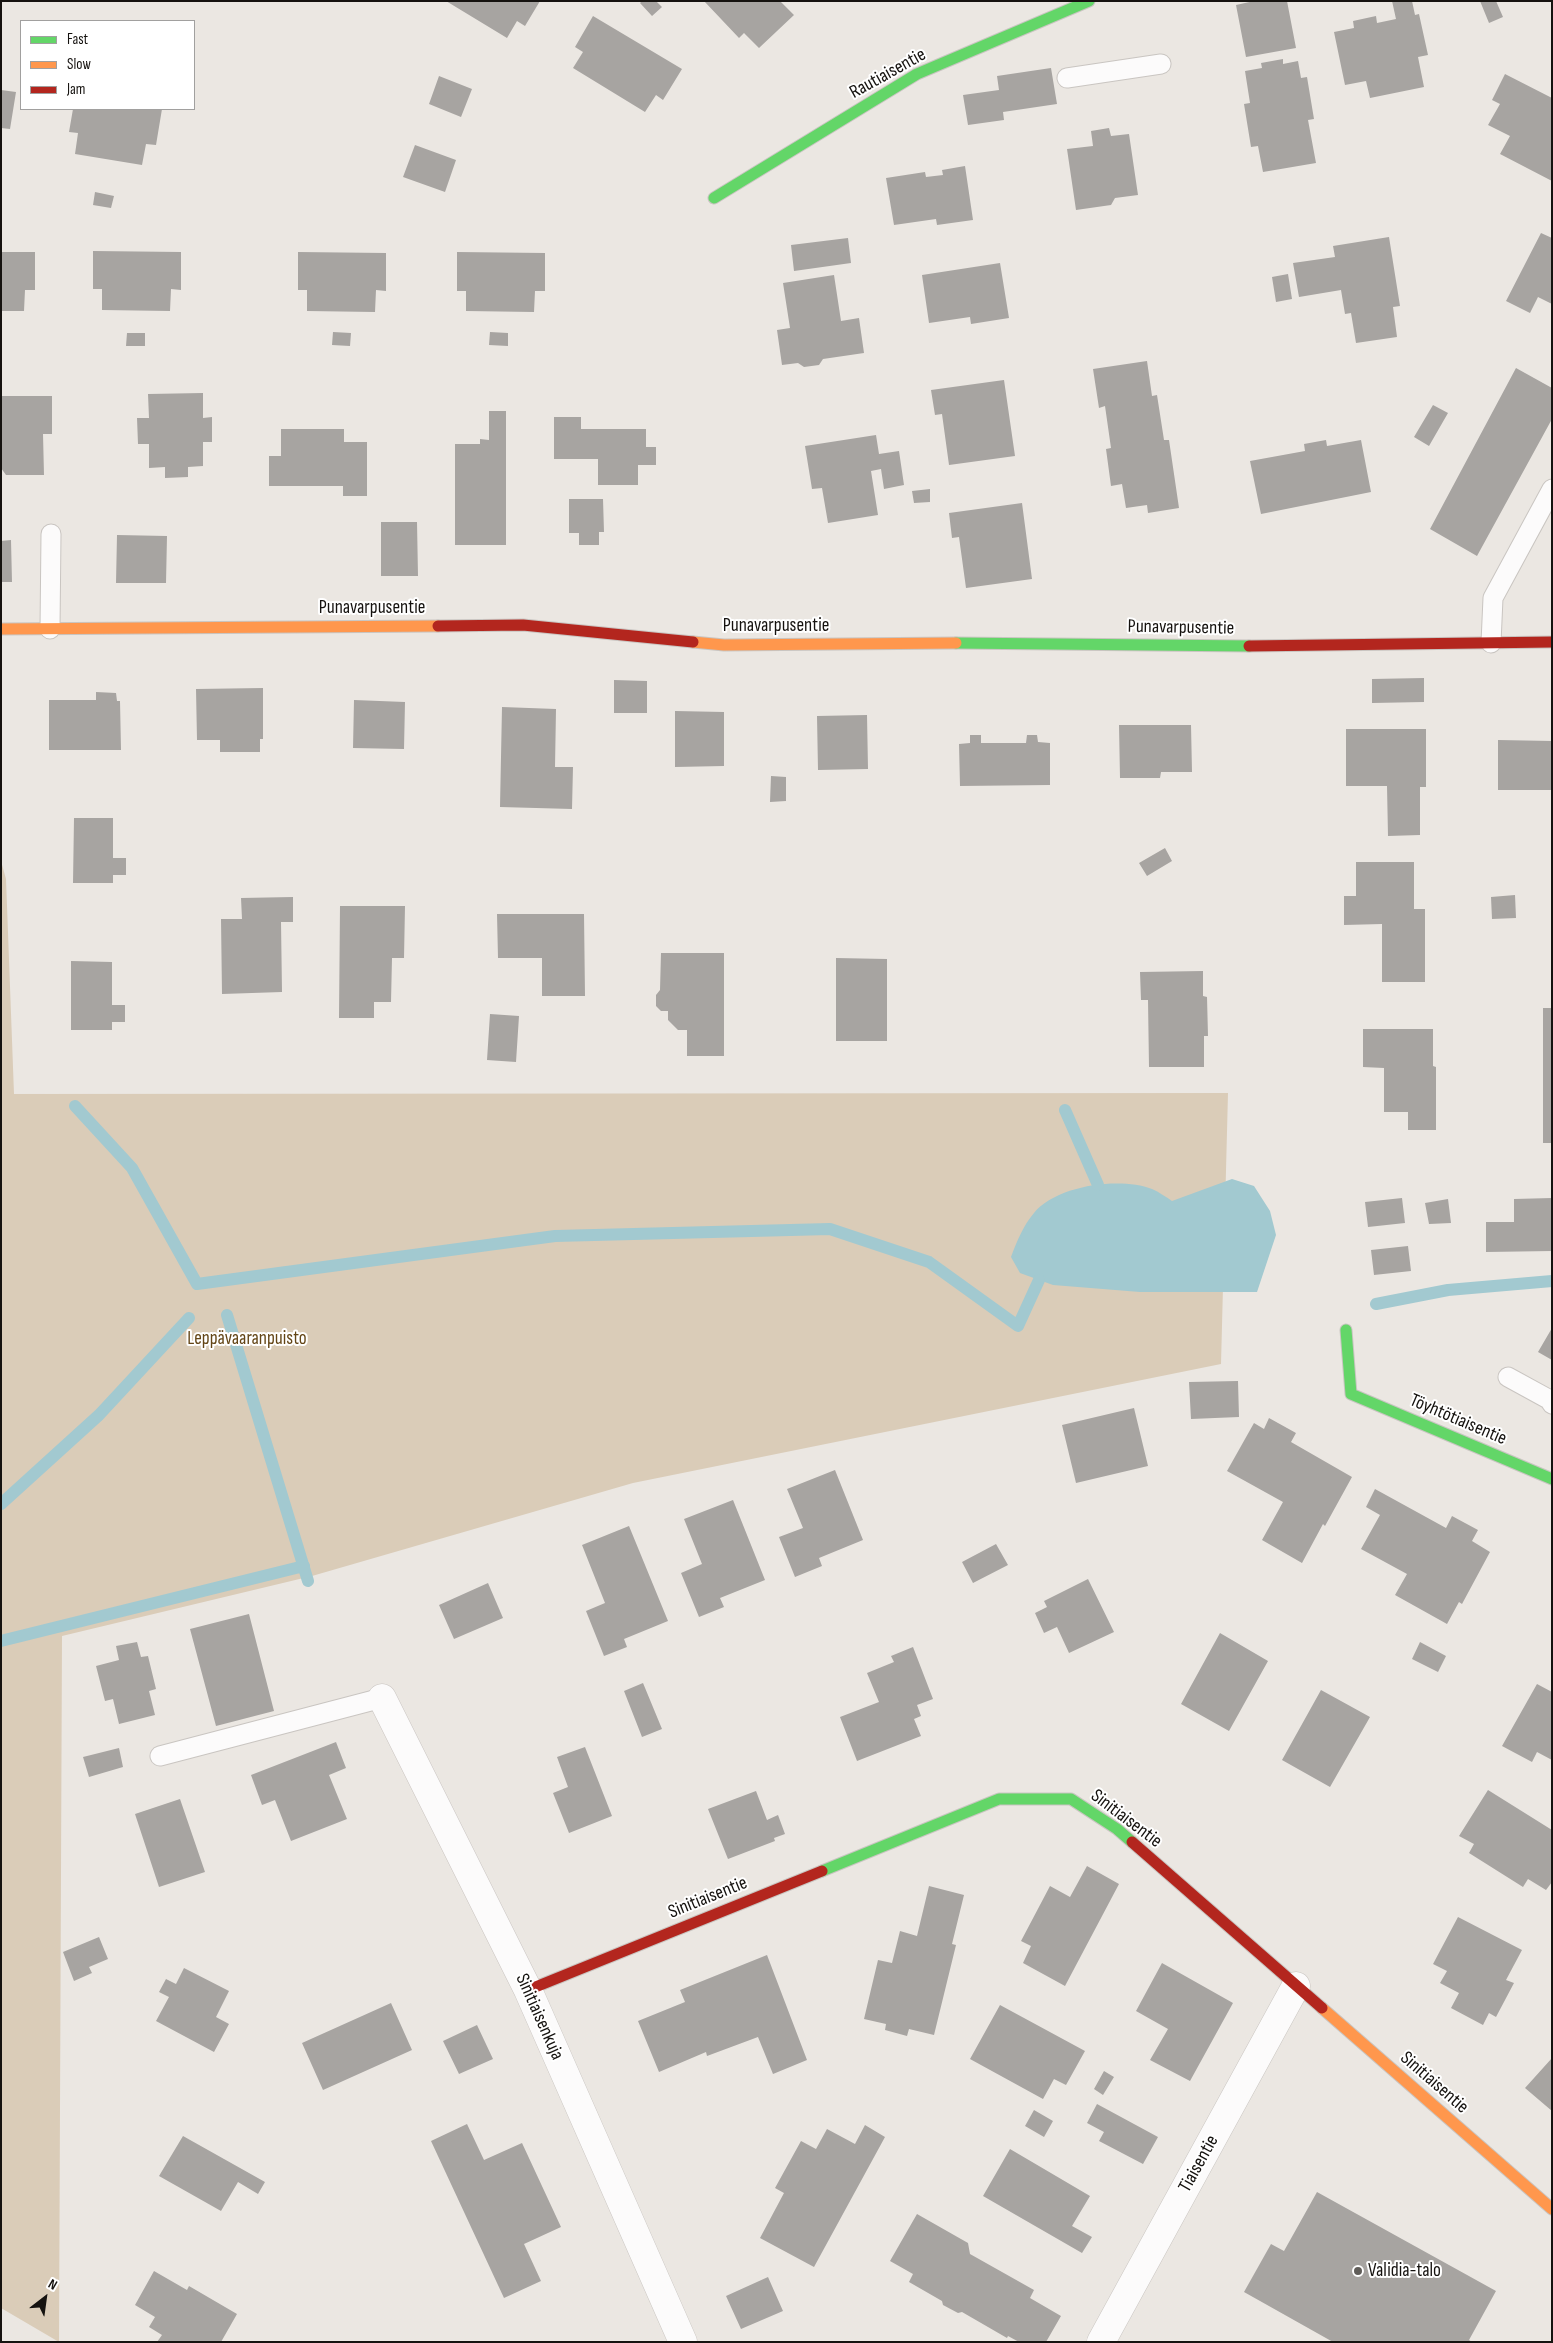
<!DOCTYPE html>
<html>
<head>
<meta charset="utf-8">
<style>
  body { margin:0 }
  #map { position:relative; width:1553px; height:2343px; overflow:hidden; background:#ebe7e2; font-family:"Sofia Sans Condensed",sans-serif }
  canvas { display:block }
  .frame { position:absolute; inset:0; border:2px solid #15120f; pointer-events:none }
  .legend { position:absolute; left:20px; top:20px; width:175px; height:90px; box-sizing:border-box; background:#fff; border:1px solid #a1a09f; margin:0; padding:6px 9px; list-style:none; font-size:15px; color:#15120f }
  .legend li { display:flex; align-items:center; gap:10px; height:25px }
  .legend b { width:25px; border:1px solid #a1a09f }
  .north { position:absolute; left:20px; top:2273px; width:50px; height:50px; -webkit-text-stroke:4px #fff; paint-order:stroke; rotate:30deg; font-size:14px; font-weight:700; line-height:20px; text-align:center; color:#15120f }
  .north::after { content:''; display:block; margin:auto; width:18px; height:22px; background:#15120f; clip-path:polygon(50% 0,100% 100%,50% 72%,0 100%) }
</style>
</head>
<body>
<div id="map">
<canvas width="1553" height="2343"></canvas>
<div class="frame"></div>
<ul class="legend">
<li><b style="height:6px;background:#63d668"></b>Fast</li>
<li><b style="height:6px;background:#ff974d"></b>Slow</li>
<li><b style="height:6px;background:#b3261e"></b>Jam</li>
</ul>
<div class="north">N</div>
</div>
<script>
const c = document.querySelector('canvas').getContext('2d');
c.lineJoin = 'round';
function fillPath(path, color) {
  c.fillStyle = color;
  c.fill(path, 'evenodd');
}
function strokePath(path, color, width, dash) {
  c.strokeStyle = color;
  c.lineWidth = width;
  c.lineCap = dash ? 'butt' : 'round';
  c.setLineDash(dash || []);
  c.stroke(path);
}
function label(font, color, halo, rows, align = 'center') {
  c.font = font + ' "Sofia Sans Condensed",sans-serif';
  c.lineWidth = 4;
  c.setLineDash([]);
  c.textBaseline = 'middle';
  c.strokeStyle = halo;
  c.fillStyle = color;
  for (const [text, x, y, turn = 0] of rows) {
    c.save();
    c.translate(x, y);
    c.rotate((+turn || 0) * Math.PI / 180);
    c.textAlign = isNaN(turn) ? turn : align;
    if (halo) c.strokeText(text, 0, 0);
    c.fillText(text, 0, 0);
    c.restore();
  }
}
fillPath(new Path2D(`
  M1 861 6 879 14 1094 1228 1093 1221 1364 633 1483 312 1576 62 1636 59 2342 1 2308Z`), '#daccb8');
fillPath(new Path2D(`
  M1232 1179 1254 1186 1270 1211 1276 1235 1257 1292H1140L1053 1285 1020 1273 1011 1257C1017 1241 1023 1226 1034 1213 1057 1185 1120 1177 1152 1189 1159 1192 1166 1197 1172 1201Z`), '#a2c9d0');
strokePath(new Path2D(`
  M75 1106 132 1168 197 1284 555 1236 830 1229 929 1262 1018 1326 1039 1280
  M1065 1110 1098 1185
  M1376 1304 1448 1290 1552 1281
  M227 1315 308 1581
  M1 1504 99 1415 189 1318
  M1 1641 304 1566`), '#a2c9d0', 12);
fillPath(new Path2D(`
  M446 1H540L525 26 517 21 507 38Z
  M642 1H656L662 7 652 16 640 3Z
  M704 1H780L794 15 759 48 744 33 739 38Z
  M1254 1H1287L1296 48 1246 57 1236 5Z
  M1392 1H1412L1415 15 1419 14 1428 55 1418 57 1424 87 1370 98 1366 81 1345 85 1334 32 1354 28 1353 21 1376 16 1377 23 1396 19Z
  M1480 1H1496L1503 17 1489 23Z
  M593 16 682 69 663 100 656 95 645 112 573 68 583 52 575 47Z
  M1283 59V64L1298 61 1301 78 1307 77 1314 119 1308 120 1316 163 1263 172 1258 146 1251 147 1244 104 1250 103 1245 71 1262 68 1261 63Z
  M1051 68 1057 104 1003 112 1004 120 968 125 963 95 999 90 997 76Z
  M1505 74 1552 98V181L1500 154 1510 136 1488 125 1500 104 1492 100Z
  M439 76 472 89 461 117 429 104Z
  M1 90 16 92 10 129 1 128Z
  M73 109H162L156 145 146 144 142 165 75 154 78 133 69 132Z
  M1109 128 1111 136 1129 134 1138 195 1115 198 1111 205 1076 210 1067 149 1093 146 1091 131Z
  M415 145 456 160 445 192 403 177Z
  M965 166 973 220 937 225 936 219 894 225 886 178 925 172 926 177 943 175 942 170Z
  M95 192 114 196 111 208 93 205Z
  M1541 233 1552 238V304L1538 297 1530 313 1506 301Z
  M1389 237 1400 306 1393 307 1397 337 1356 343 1351 313 1345 314 1341 290 1299 297 1293 263 1335 257 1333 246Z
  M848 238 851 263 794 271 791 245Z
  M93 251 181 252V290L171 289 170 311 102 310V289H93Z
  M1 252H35V290H25L24 311H1Z
  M298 252 386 253V291L376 290 375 312 307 311V290H298Z
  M457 252 545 253V291H535L534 312 466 311V291H457Z
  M1000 263 1009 318 971 324 970 317 929 323 922 275Z
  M1288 274 1292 299 1276 302 1272 277Z
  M834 275 841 321 859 318 864 353 823 359 819 365 804 367 798 363 782 365 777 330 790 328 783 283Z
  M333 332 351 333 350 346 332 345Z
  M490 332 508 333V346L489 345Z
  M127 333H145V346H126Z
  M1147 361 1152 396 1157 395 1164 440H1169L1179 508 1148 513 1147 505 1126 508 1122 484 1111 486 1106 449 1111 448 1105 406 1099 408 1093 369Z
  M1516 368 1552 388V419L1477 556 1430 529Z
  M1004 380 1015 456 949 465 942 414 935 415 931 390Z
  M203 393V418L212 417V442H203V466L188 467V477L165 478V467L149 468V444H138L137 418H149L148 394Z
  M1 396H52V434H43L44 475H6L1 468Z
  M1433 405 1448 413 1429 446 1414 437Z
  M489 411H506V545H455V444H480V439L489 440Z
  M554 417H581V429H646V447H656V465H638V485H598V459H554Z
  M281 429H344V442H367V496H343V486H269V456H281Z
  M876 435 879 454 899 451 904 485 884 489 881 469 871 471 878 515 828 523 822 488 812 489 805 446Z
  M1326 440 1327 446 1361 440 1371 492 1261 514 1250 461 1305 451 1304 444Z
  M930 489V502L914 503 912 491Z
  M569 499H603L604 532H599V545H579V533H569Z
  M1022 503 1032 579 966 588 959 537 952 538 949 513Z
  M381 522H417L418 576H381Z
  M117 535 167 536 166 583H116Z
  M11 540 12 582H1V541Z
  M1424 678V702L1372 703V679Z
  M614 680 647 681V713H614Z
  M263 688V739H260V752H220V740H197L196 689Z
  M96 692 116 693 117 701H120L121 750H49V700H96Z
  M354 700 405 702 404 749 353 748Z
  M502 707 556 709 555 767H573L572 809 500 807Z
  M675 711 724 712V766L675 767Z
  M867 715 868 769 818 770 817 716Z
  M1119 725H1191L1192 772H1161L1160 778H1120Z
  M1346 729H1426V787H1420V835L1388 836 1387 786H1346Z
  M970 735H981V743H1026L1027 735H1037L1038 742 1050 743V785L960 786 959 744 970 743Z
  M1498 740 1552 741V790H1498Z
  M771 776 786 777V801L770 802Z
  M74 818H113V858H126V875H113V883H73Z
  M1165 848 1172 861 1147 876 1139 863Z
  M1356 862H1414V909H1425V982H1382V924L1344 925V896H1356Z
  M1515 895 1516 918 1492 919 1491 897Z
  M293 897V922H281L282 992 222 994 221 919H242L241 898Z
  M340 906H405L404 958H392L391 1002H374V1018H339Z
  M497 914H584L585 996H542V958H498Z
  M661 953H724V1056H687V1030H678L668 1020V1011H661L656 1006V995L660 990Z
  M836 958 887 959V1041H836Z
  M71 961 112 962V1005H125V1022H112V1030H71Z
  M1203 971V996L1207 997 1208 1036H1204V1067H1149L1148 1000H1141L1140 972Z
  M1543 1008H1552V1143H1543Z
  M490 1014 519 1016 516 1062 487 1060Z
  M1363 1029H1433V1066L1436 1067V1130H1408V1112H1384V1068L1363 1067Z
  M1402 1198 1405 1223 1368 1227 1365 1202Z
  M1552 1198V1251L1486 1252V1222H1514V1199Z
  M1448 1199 1451 1223 1429 1224 1425 1203Z
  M1408 1246 1411 1271 1374 1275 1371 1250Z
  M1552 1328V1360L1538 1352Z
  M1238 1381 1239 1417 1191 1419 1189 1382Z
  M1134 1408 1148 1466 1076 1483 1062 1425Z
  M1269 1418 1296 1433 1291 1442 1352 1477 1325 1526 1323 1524 1302 1563 1262 1540 1283 1502 1227 1471 1254 1423 1264 1429Z
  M835 1470 863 1540 819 1558 822 1566 795 1577 779 1537 803 1528 787 1489Z
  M1375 1489 1446 1528 1452 1516 1478 1530 1472 1541 1490 1552 1462 1604 1459 1602 1447 1624 1395 1595 1407 1574 1361 1549 1380 1515 1366 1507Z
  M733 1500 765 1580 720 1598 724 1607 699 1617 681 1573 702 1564 684 1519Z
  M629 1526 668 1621 624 1639 627 1647 604 1656 586 1611 605 1603 582 1545Z
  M996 1544 1008 1565 973 1583 962 1562Z
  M1088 1579 1114 1632 1069 1653 1057 1627 1044 1633 1035 1613 1047 1607 1044 1601Z
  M488 1583 503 1618 454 1639 439 1605Z
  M249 1614 274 1711 216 1726 190 1629Z
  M1220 1633 1268 1661 1229 1731 1181 1704Z
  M137 1642 141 1657 148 1656 156 1689 149 1691 155 1715 119 1724 113 1699 105 1701 96 1666 119 1660 116 1646Z
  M1420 1642 1446 1656 1438 1672 1412 1659Z
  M913 1647 933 1699 917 1705 921 1716 914 1719 921 1736 857 1761 840 1717 879 1702 867 1673 894 1662 891 1656Z
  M643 1683 662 1729 642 1737 624 1691Z
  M1537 1684 1552 1692V1760L1537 1752 1532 1762 1502 1746Z
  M1321 1690 1370 1717 1330 1787 1282 1760Z
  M336 1742 346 1768 329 1775 347 1819 291 1841 275 1800 262 1805 251 1775Z
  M585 1747 612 1816 569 1833 553 1793 568 1787 557 1757Z
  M119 1748 123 1767 89 1777 83 1757Z
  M1488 1790 1552 1830V1882L1546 1890 1528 1879 1523 1887 1469 1853 1474 1844 1459 1836Z
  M756 1791 767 1820 778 1815 785 1834 774 1838 775 1841 728 1859 708 1809Z
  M180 1799 205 1872 159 1887 135 1814Z
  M1087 1866 1119 1884 1065 1986 1023 1963 1031 1946 1021 1941 1050 1886 1070 1897Z
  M929 1886 964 1895 952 1944 956 1945 934 2035 909 2029 907 2036 885 2030 886 2024 864 2019 878 1960 892 1963 900 1931 917 1936Z
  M1458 1917 1522 1950 1506 1980 1514 1983 1496 2017 1489 2013 1483 2025 1451 2008 1459 1993 1440 1983 1447 1971 1433 1964Z
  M99 1937 108 1959 89 1967 92 1973 74 1981 63 1952Z
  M767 1955 807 2060 773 2074 758 2037 707 2056 706 2052 659 2072 638 2021 685 2002 680 1990Z
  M1162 1963 1233 2003 1190 2081 1150 2060 1168 2029 1136 2011Z
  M184 1968 229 1991 216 2017 229 2024 214 2052 156 2021 169 1997 159 1992 166 1979 176 1984Z
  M391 2003 412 2050 323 2090 302 2043Z
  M1000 2005 1085 2051 1066 2085 1054 2079 1043 2099 970 2059Z
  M477 2025 493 2059 459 2074 443 2041Z
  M1552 2058V2111L1525 2088Z
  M1104 2071 1114 2077 1103 2095 1094 2089Z
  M1097 2104 1158 2137 1143 2164 1099 2141 1104 2132 1087 2123Z
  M1034 2110 1053 2121 1044 2137 1025 2126Z
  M467 2124 484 2160 522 2143 561 2227 524 2244 541 2281 504 2298 431 2141Z
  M865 2125 885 2137 814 2267 760 2238 784 2193 775 2188 801 2141 816 2149 827 2129 855 2144Z
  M183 2136 265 2182 258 2194 238 2182 221 2211 159 2176Z
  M1010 2149 1090 2196 1072 2226 1092 2237 1082 2253 983 2196Z
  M1317 2192 1496 2291 1469 2340 1472 2342H1333L1244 2292 1271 2244 1284 2251Z
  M917 2214 968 2243 970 2254 1034 2290 1030 2298 1061 2316 1046 2342H1019L1008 2336 1007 2338 962 2312 958 2313 943 2305 942 2301 909 2282 913 2274 890 2261Z
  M154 2271 187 2290 189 2286 237 2314 221 2342H157L162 2335 149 2327 155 2317 135 2305Z
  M768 2277 783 2311 741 2329 726 2296Z`), '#a7a4a1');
const lane = new Path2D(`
  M1067 78 1161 64
  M50 629 51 534
  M1491 643 1493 598 1552 489
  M1508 1377 1550 1400 1552 1404
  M160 1756 382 1698`);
const street = new Path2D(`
  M382 1698 528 1990 683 2342
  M1101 2342 1296 1986`);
const fast = new Path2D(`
  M714 198 917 74 1089 1
  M956 643 1249 646
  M1346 1330 1351 1394 1552 1479
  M822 1871 999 1799H1071L1117 1829 1132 1842`);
const slow = new Path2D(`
  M1 629 438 626
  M693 642 724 645 956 643
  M1322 2008 1552 2209`);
const jam = new Path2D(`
  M438 626 523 625 693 642
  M1249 646 1552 642
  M1132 1842 1322 2008
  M528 1990 822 1871`);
strokePath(lane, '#c9c5c1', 21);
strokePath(street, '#c9c5c1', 29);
strokePath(fast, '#c9c5c1', 13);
strokePath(slow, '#c9c5c1', 13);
strokePath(jam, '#c9c5c1', 13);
strokePath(lane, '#fcfbfb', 19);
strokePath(street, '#fcfbfb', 28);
strokePath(fast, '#63d668', 11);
strokePath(slow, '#ff974d', 11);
strokePath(jam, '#b3261e', 11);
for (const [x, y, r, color] of [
  [1358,2271,5,"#605d59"]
]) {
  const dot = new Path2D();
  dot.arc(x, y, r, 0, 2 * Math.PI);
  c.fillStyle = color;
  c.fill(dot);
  strokePath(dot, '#fff', 2);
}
label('19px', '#15120f', '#fff', [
  ["Rautiaisentie",888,74,-29],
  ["Punavarpusentie",372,608],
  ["Punavarpusentie",776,626],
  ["Punavarpusentie",1181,628,1],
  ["Töyhtötiaisentie",1458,1420,23],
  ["Sinitiaisentie",1126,1819,37],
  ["Sinitiaisentie",708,1898,-22],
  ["Sinitiaisenkuja",539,2017,66],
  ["Sinitiaisentie",1434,2083,41],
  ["Tiaisentie",1199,2164,-61]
]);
label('19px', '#634516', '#fff', [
  ["Leppävaaranpuisto",247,1339]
]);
label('19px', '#15120f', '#fff', [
  ["Validia-talo",1368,2271]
], 'left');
</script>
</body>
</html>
